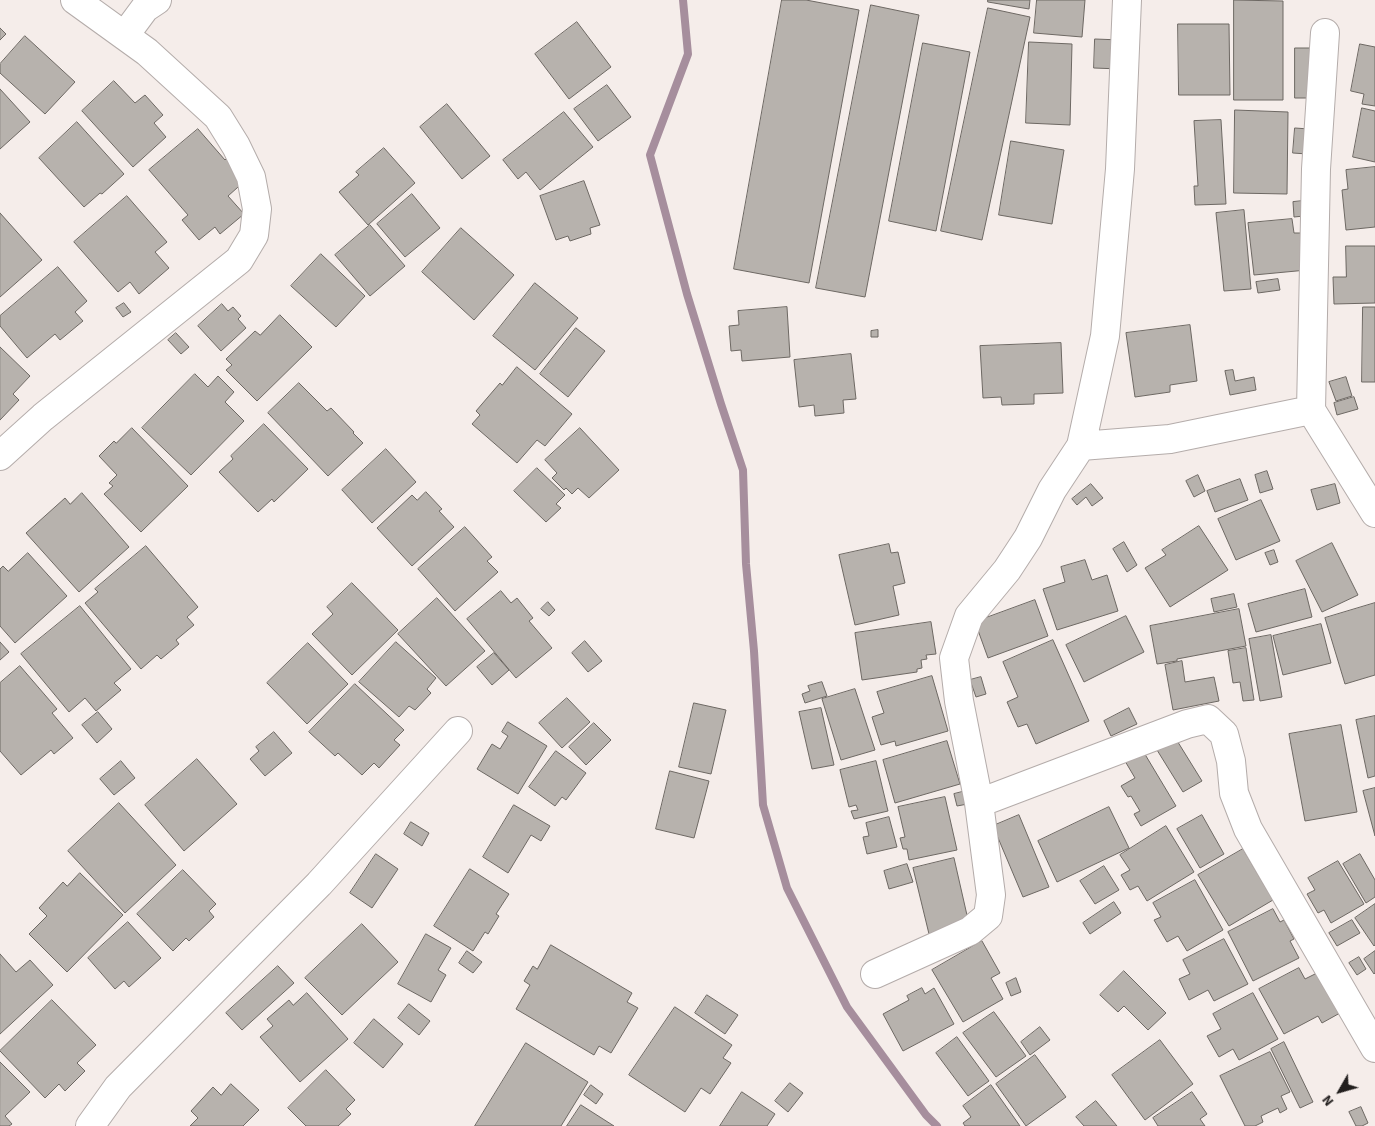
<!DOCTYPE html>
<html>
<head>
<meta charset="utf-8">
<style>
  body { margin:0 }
  #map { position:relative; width:1375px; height:1126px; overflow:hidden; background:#f5edea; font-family:"Source Sans 3",sans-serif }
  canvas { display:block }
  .north { position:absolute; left:1315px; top:1066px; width:50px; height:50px; -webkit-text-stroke:4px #f5edea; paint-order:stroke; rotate:232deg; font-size:14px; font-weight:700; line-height:20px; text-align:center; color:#221f1e }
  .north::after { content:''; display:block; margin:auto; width:18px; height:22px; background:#221f1e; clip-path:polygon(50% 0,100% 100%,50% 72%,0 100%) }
</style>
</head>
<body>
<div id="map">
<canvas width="1375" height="1126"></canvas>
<div class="north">N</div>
</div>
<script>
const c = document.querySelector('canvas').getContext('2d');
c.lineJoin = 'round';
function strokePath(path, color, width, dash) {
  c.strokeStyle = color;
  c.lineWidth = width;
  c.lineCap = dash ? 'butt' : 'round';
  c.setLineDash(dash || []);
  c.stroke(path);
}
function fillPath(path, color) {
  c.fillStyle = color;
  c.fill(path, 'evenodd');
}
strokePath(new Path2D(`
  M683 0 688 54 650 155 687 294 721 404 743 470 746 564 754 651 763 805 787 888 847 1007 926 1115 937 1126`), '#a68e9d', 8);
const building = new Path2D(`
  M782 0H806L859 10 809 283 734 269Z
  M988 0H1030L1029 9 988 2Z
  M1037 0H1085L1082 37 1034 33Z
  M1234 0 1283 1V100H1234Z
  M871 5 919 15 865 297 816 288Z
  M988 8 1030 17 982 240 941 231Z
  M577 22 611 67 569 99 535 54Z
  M1178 24H1229L1230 95H1179Z
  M0 28 6 34 0 40Z
  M25 36 75 82 45 114 0 73V64Z
  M1095 39 1121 40 1120 69 1094 68Z
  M1029 42 1072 44 1070 125 1026 123Z
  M923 43 970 52 936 231 889 221Z
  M1360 44 1375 47V106L1362 104 1364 94 1351 91Z
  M1295 48H1318V98H1295Z
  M114 81 135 103 145 95 163 115 154 123 166 137 133 167 82 111Z
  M607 85 631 117 598 141 574 109Z
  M0 89 30 122 0 149Z
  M447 104 490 156 462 179 420 127Z
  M1362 108 1375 111V162L1353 157Z
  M1235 110 1288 112 1287 194 1234 193Z
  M564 112 593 147 540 190 526 172 518 179 503 160Z
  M1221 120 1226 204 1195 205 1194 186H1198L1194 121Z
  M77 122 124 174 102 194 100 193 84 207 39 158Z
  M1295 128 1309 129 1307 154 1293 153Z
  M198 129 225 160 228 157 247 179 228 196 244 214 220 234 215 227 199 240 182 220 188 215 149 170Z
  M1011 141 1064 150 1052 224 999 215Z
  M384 148 415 183 368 225 339 192 359 175 356 172Z
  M1375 167V227L1346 230 1342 190 1348 189 1346 170Z
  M584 181 600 225 590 228 591 234 570 241 568 236 556 240 540 196Z
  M412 194 440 228 405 257 377 224Z
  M127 196 167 242 155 252 169 268 139 294 130 282 118 292 74 242Z
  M1303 201 1304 216 1294 217 1293 202Z
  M1244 210 1251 289 1224 291 1216 213Z
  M0 213 42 260 0 297Z
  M1292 219 1294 233H1303L1307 270 1254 275 1248 223Z
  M370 225 405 266 370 296 335 255Z
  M461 228 514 275 474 320 422 272Z
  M1346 246H1375V303L1334 304 1333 277H1346Z
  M321 254 365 296 336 327 291 286Z
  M58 267 87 301 75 312 83 321 60 340 55 334 27 358 0 326V316Z
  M1278 279 1280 290 1258 293 1256 282Z
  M535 283 578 318 535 370 493 336Z
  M124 303 131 312 123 317 116 308Z
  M222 304 228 311 233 307 241 316 238 319 246 328 221 351 198 326Z
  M787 307 790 357 742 361 741 350 731 351 729 326 739 325 738 311Z
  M1363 307H1375V382H1362Z
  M280 315 312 347 257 401 226 370 232 365 226 359 255 331 260 335Z
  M1190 325 1197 381 1170 385V392L1135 397 1126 333Z
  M576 328 605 351 568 397 540 374Z
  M878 330V337H871V331Z
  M176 333 189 347 181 354 168 340Z
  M1061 343 1063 393 1034 394V404L1002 405 1001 397 983 398 980 346Z
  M0 347 30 376 13 394 19 400 0 420Z
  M851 354 856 399 843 400 844 413 815 416 814 405 799 407 794 360Z
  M517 367 572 414 545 446 537 440 517 463 472 424 480 415 476 411 500 383 502 385Z
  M1233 370 1235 381 1254 377 1256 390 1230 395 1225 371Z
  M195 374 208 387 218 376 234 392 225 402 244 421 191 475 142 428Z
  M1346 377 1352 396 1336 401 1329 382Z
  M299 383 327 411 331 408 354 432 353 433 363 443 328 476 268 413Z
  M1354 397 1358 409 1337 415 1334 403Z
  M264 424 308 469 274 502 272 499 258 512 219 472 233 459 231 456Z
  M132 428 188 486 141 532 104 494 113 486 109 483 117 475 99 456 114 441 116 443Z
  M580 428 619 470 589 498 578 488 572 494 566 488 564 490 552 478 557 473 545 460Z
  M386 449 416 482 372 523 342 490Z
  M537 468 565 495 556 504 561 508 546 522 514 491Z
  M1267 471 1273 489 1260 493 1255 475Z
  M1198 475 1205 491 1194 497 1186 481Z
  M1240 479 1248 500 1215 512 1207 491Z
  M1091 484 1103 498 1092 506 1086 497 1077 505 1072 499Z
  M1335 484 1340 503 1317 510 1311 490Z
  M426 492 442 509 439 511 454 527 412 566 377 528 412 495 417 500Z
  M82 493 129 547 79 592 26 533 65 498 70 504Z
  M1261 500 1280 541 1236 560 1218 519Z
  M1199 526 1228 570 1170 607 1145 568 1166 555 1162 550Z
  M465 527 492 557 487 561 498 572 455 611 418 569Z
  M1124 542 1137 565 1127 572 1113 549Z
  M1332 543 1358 595 1322 612 1296 561Z
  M889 544 891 553 898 552 905 583 893 586 899 615 855 625 839 555Z
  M146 546 198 607 187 617 194 625 176 640 179 644 161 659 157 655 141 669 85 603 98 592 95 589Z
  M1274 550 1278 562 1270 565 1265 553Z
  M28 553 67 596 15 643 0 626V569L3 566 8 571Z
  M1085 560 1092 580 1107 575 1118 611 1057 630 1043 589 1065 582 1061 567Z
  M352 583 398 630 352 675 312 634 333 614 327 607Z
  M1305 589 1312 617 1256 632 1248 604Z
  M501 591 511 603 517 598 533 618 529 621 552 648 516 678 467 619Z
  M1234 594 1237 607 1214 612 1211 599Z
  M437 598 485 651 446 686 398 634Z
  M1035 600 1048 636 988 658 975 622Z
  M548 602 555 610 549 616 541 609Z
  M1375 603V675L1345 684 1325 618Z
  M80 606 131 669 114 683 121 690 96 711 85 698 69 712 21 654Z
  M1239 609 1246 646 1177 659V661L1157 664 1150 626Z
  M1126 616 1144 652 1084 682 1066 645Z
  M931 622 936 654 926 655 927 659 921 660 922 668 917 669V672L862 680 855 633Z
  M1321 624 1331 663 1283 675 1273 636Z
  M1271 635 1282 697 1260 701 1249 639Z
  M1053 640 1089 721 1036 744 1027 724 1018 727 1007 702 1018 697 1003 662Z
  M585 641 602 661 588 672 572 653Z
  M0 642 9 652 0 660Z
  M396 642 436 678 427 689 431 693 415 710 409 706 399 717 359 682Z
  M308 643 348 684 307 724 267 683Z
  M1246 648 1254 700 1243 701 1240 682 1233 683 1228 651Z
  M494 653 509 670 492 685 477 667Z
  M1182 661 1185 682 1214 677 1219 701 1173 710 1165 665Z
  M20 666 57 709 52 713 73 738 54 754 51 750 21 775 0 751V683Z
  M932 676 948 731 896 746 895 741 881 745 872 717 884 713 877 692Z
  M981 677 986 694 976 697 970 680Z
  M822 682 827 696 805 703 802 694 810 691 808 686Z
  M355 684 404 730 394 740 400 745 379 768 374 763 362 775 338 753 335 756 309 732Z
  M855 689 875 750 841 760 822 699Z
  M567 698 590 722 562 748 539 723Z
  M694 703 726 710 711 774 679 767Z
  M821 708 834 765 812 769 799 712Z
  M1129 708 1137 724 1111 736 1104 721Z
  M98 712 112 729 97 743 82 725Z
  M1375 716V776L1368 778 1356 720Z
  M508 722 547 746 518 794 477 769 492 744 500 749 508 736 502 732Z
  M594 723 611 740 586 765 569 747Z
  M1341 725 1357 812 1305 821 1289 734Z
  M274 732 292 753 265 776 250 759 259 751 256 747Z
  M1176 739 1202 781 1183 792 1157 750Z
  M947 741 960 784 895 803 883 760Z
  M556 751 586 773 566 800 562 797 555 806 529 787Z
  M1143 751 1176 806 1141 826 1134 814 1140 811 1131 796 1128 797 1121 786 1135 778 1125 761Z
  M197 759 237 804 184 851 145 805Z
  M121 761 135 778 114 795 100 779Z
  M876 761 888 811 854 819 851 811 858 810 856 805 849 807 840 770Z
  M670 771 709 781 694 838 656 829Z
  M1375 788V836L1363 791Z
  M970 790 973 803 957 806 954 794Z
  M945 797 957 850 909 860 907 849H903L900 838 905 837 898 807Z
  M119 803 176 865 125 913 68 851Z
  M514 805 550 826 541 841 531 835 508 873 483 857Z
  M1109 807 1129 848 1057 882 1038 841Z
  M1019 815 1049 887 1023 897 993 826Z
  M1202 815 1224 854 1200 868 1177 829Z
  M889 817 897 847 867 854 863 837 869 836 866 823Z
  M411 822 429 833 422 846 404 834Z
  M1166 826 1194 872 1147 901 1138 886 1130 890 1121 875 1130 870 1120 855Z
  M1243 849 1273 900 1229 926 1198 875Z
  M376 854 398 869 372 908 350 893Z
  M1360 854 1375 880V897L1366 903 1343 864Z
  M954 858 969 924 929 934 913 868Z
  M1338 861 1364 904 1331 923 1324 910 1318 913 1307 894 1315 890 1308 878Z
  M907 864 913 882 889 889 884 871Z
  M1104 866 1119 890 1095 904 1080 881Z
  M470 869 509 894 496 914 499 916 488 934 485 932 473 951 434 926Z
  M183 870 216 904 209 911 214 917 189 941 186 938 173 951 137 914Z
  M80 873 123 915 67 972 29 934 47 916 39 908 63 882 67 886Z
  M1195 880 1223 930 1187 951 1178 936 1167 942 1154 920 1161 917 1153 903Z
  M1114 902 1121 913 1090 934 1083 923Z
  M1375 904V945L1374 946 1355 918Z
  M1273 909 1280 922 1284 920 1294 939 1290 941 1299 958 1253 981 1228 932Z
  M1352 920 1360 933 1337 946 1329 933Z
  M128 922 161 958 129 987 124 981 115 989 88 958Z
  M362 924 398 962 342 1015 305 978Z
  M426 934 451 948 438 970 446 975 431 1002 398 984Z
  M1224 939 1248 984 1214 1001 1208 990 1189 1000 1179 979 1190 974 1183 960Z
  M982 941 1000 973 991 978 1003 999 963 1022 932 970Z
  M551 945 632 993 627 1002 638 1008 611 1053 599 1046 594 1055 516 1009 530 985 524 981 533 966 537 969Z
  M467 951 482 962 473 973 459 963Z
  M1375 951V973L1374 974 1364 959Z
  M0 954 16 972 30 960 53 985 0 1034Z
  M1359 957 1366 969 1357 975 1349 963Z
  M278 966 294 983 242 1030 226 1013Z
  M1299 968 1305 979 1317 973 1340 1013 1322 1023 1318 1016 1284 1034 1259 989Z
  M1124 971 1166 1013 1148 1030 1124 1006 1118 1012 1100 995Z
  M1016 978 1021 992 1011 996 1006 983Z
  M922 988 925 994 934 988 954 1024 903 1051 883 1014 909 1000 907 996Z
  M307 993 348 1039 300 1082 260 1037 273 1026 267 1019 289 1000 293 1005Z
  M1253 993 1278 1039 1239 1060 1233 1049 1219 1057 1207 1036 1221 1029 1213 1014Z
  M707 995 738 1015 725 1034 695 1013Z
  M52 1000 96 1045 77 1063 85 1071 65 1091 59 1084 45 1098 0 1051Z
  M409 1004 430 1021 419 1035 398 1018Z
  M675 1007 732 1045 723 1058 731 1063 710 1094 701 1088 685 1112 629 1075Z
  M994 1012 1026 1056 996 1077 963 1033Z
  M374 1019 403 1044 383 1068 354 1043Z
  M1040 1027 1050 1040 1030 1055 1021 1042Z
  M957 1037 989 1081 968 1096 936 1053Z
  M1160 1040 1193 1084 1145 1120 1112 1075Z
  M1284 1042 1313 1102 1300 1108 1271 1049Z
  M526 1043 588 1082 561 1126H475Z
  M1270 1052 1290 1092 1281 1096 1287 1109 1280 1113 1278 1108 1261 1116 1263 1122 1255 1126H1245L1220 1076Z
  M1035 1055 1066 1097 1026 1126 996 1084Z
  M0 1062 30 1092 5 1116 12 1124 9 1126H0Z
  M326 1070 355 1100 346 1109 351 1114 338 1126H306L288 1108Z
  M790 1083 803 1093 788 1112 775 1101Z
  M231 1084 259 1110 243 1126H190L198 1118 191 1111 213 1087 221 1095Z
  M591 1085 603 1094 596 1104 584 1095Z
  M991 1085 1020 1126H965L963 1123 971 1117 963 1106Z
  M742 1092 775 1114 767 1126H720Z
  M1192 1092 1207 1114 1200 1119 1205 1126H1158L1153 1118Z
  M1096 1101 1117 1126H1084L1076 1117Z
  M581 1105 614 1126H567Z
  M1361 1107 1368 1123 1362 1126H1356L1349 1112Z`);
fillPath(building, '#b7b2ad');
strokePath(building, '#6d6863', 1);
const minor = new Path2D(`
  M125 35 145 8 157 0
  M1311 410 1316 169 1325 33
  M1081 446 1170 439 1311 410 1375 513
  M0 456 43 417 239 260 254 235 257 209 251 177 236 146 218 117 147 52 75 0
  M979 803 1187 724 1208 719 1224 734 1231 761 1234 793 1248 829 1375 1048
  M875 974 970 931 988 916 991 895 979 803 959 701 954 658 969 616 1007 570 1028 538 1052 490 1081 446 1105 336 1120 169 1127 0
  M90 1126 118 1087 319 884 458 731`);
strokePath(minor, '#b4acaa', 30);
strokePath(minor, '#fff', 28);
</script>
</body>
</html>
